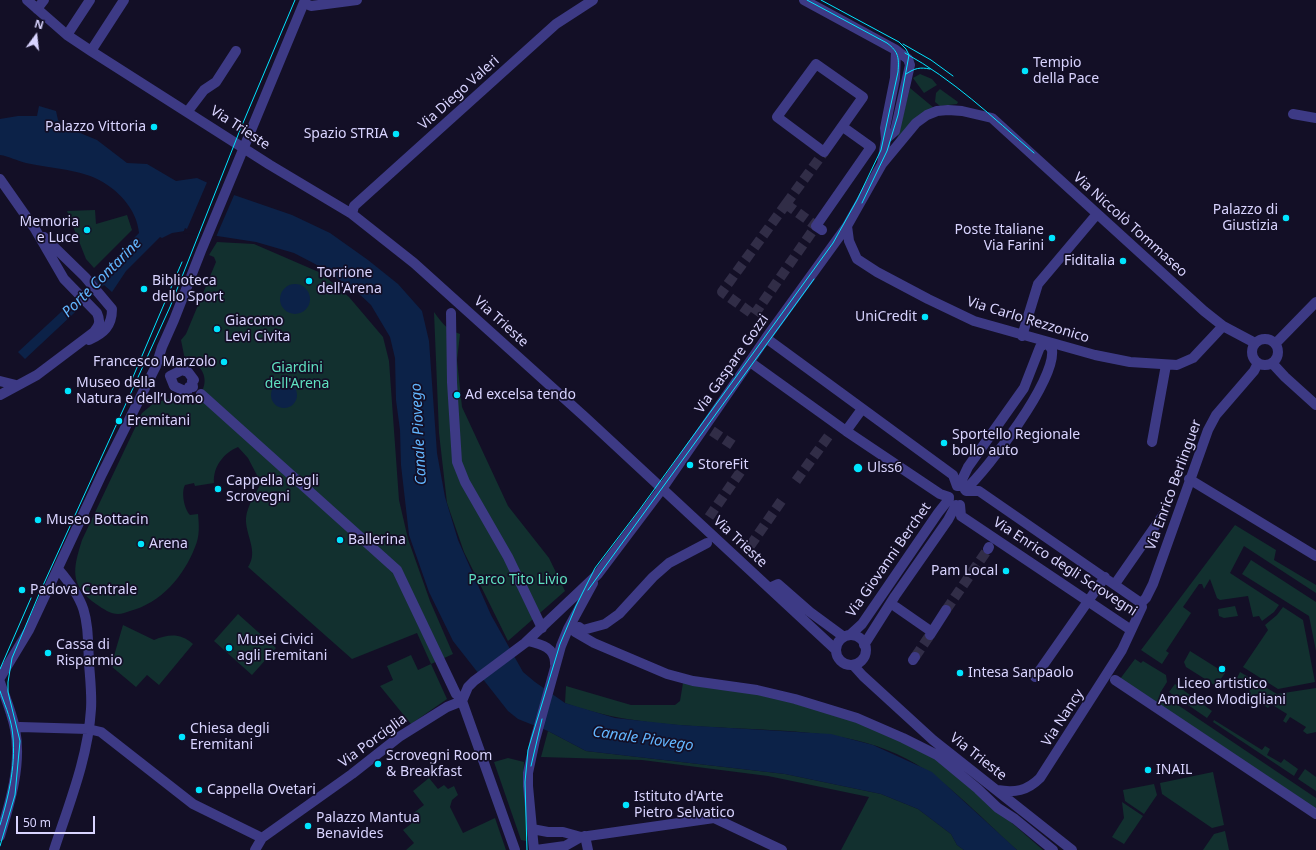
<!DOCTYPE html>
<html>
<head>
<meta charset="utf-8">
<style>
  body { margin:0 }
  #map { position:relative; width:1316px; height:850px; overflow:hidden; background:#130f26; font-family:"Noto Sans",sans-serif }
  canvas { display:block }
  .north { position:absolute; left:16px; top:16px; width:40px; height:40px; -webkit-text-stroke:3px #130f26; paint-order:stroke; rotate:15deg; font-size:11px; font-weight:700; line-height:16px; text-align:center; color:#d9d4ff }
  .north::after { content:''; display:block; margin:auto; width:14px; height:18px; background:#d9d4ff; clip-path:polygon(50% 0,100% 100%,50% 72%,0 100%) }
  .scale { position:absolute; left:16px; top:816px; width:79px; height:18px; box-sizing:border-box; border:2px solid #d9d4ff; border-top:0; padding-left:5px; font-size:12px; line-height:14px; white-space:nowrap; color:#d9d4ff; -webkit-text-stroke:3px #130f26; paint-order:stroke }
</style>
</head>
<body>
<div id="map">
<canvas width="1316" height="850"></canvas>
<div class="north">N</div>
<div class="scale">50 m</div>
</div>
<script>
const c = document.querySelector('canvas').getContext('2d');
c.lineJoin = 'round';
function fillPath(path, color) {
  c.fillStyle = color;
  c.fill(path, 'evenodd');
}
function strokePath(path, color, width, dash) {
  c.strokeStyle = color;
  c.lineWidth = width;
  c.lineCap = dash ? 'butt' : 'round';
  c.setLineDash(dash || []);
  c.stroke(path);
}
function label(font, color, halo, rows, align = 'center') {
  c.font = font + ' "Noto Sans",sans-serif';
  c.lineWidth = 3.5;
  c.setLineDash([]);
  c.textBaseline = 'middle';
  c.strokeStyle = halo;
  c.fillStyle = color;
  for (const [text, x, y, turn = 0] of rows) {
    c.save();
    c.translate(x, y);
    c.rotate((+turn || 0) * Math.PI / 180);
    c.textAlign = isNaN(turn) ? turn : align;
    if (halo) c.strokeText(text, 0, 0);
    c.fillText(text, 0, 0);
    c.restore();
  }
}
fillPath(new Path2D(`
  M920 74 932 79 937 85 924 93 913 78Z
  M910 88 934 108 896 143 909 92Z
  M940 89 958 102 957 104 940 106 935 102 936 93Z
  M95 210 96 224 127 215 132 230 94 268 86 259 67 211Z
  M217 242 254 244 321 273 349 297 383 337 389 361 399 500 408 539 430 601 453 654 431 664 447 699 411 724 380 686 393 680 387 666 411 655 418 670 431 664 417 633 352 659 248 567C259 551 245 535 246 518 247 506 256 493 261 483L248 458 238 447C224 453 213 466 214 483L195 486 194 483 185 485C181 492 184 509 190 515L198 514C199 525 200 536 195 547 184 576 161 603 130 611 126 612 122 614 118 614 111 614 103 609 96 604 69 585 73 569 82 540L142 413 154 403 171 398C204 415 220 367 185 360L181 340 186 334 216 262 214 257 209 255Z
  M434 312C442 323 447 330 460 334L457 360 462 407 508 506 549 558 565 591 508 641 464 552 447 503 439 433Z
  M1235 525 1276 550 1274 560 1316 585V593L1244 546 1230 573 1279 605 1274 612 1262 621 1259 616 1253 617 1248 596 1220 600 1217 598 1210 579 1204 589 1202 584H1199L1183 607 1191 613 1166 651 1169 653 1162 664 1141 650Z
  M1251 560 1316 602V651L1309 616 1242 574Z
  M1235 606 1238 616 1224 618 1219 616 1218 609Z
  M1283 607 1303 620 1315 682 1278 689 1243 667 1268 630 1265 625 1277 615Z
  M238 614 276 648 252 675 214 641Z
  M123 625 154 640C169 634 180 633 193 644L159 685 147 675 136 687 111 666Z
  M1190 651 1225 673 1216 686 1186 667 1184 662Z
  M1135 659 1141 663 1143 661 1166 675 1167 682 1160 693 1316 798V811L1120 679Z
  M1240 672 1277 694 1316 688V732L1307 734 1303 731 1306 727 1290 717 1286 723 1283 721 1287 714 1271 704 1268 708 1248 694 1250 690 1237 682 1239 679 1237 678Z
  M683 683 761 694 856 721 936 757 1043 850H1017C984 821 954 787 916 764 866 734 809 732 752 729 689 726 625 725 565 703L566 686 631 705H675L680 701Z
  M1175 684 1212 711 1207 718 1169 692Z
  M1214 720 1262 750 1265 746 1270 749 1267 755 1281 763 1284 759 1298 769 1294 776 1213 722Z
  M548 731 586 751 785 774 881 794 918 809 951 834 957 845 964 850H841L869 797 768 776 642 760 541 757Z
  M508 758 524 762 523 785 528 834 526 841 521 840 494 762Z
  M1305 769 1316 777V791L1298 779Z
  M1213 772 1224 825 1212 828 1162 794 1160 783Z
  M429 778 438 789 444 785 448 789 454 786 458 795 452 800 450 807 463 833 495 818 506 850H406L414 843 403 830 411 824 407 818 424 805 413 791Z
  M1154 784 1157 795 1144 814 1125 801 1123 790Z
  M1122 802 1143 816 1124 844 1112 837 1124 818Z
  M1225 831 1229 850H1203L1214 834Z`), '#12302f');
fillPath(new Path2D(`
  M39 106 56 111 58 120 73 130 97 140 127 163 147 164 176 181 197 178 234 195 292 215 330 233 368 260 398 284 422 311 429 341 437 453 445 497 458 540 491 615 523 672 535 682 565 703 615 718 680 725 831 734 873 745 932 772 1017 850H964L957 845 951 834 918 809 881 794 785 774 586 751 548 731 518 719 508 711 453 641 429 592 409 535 401 465 400 430 396 400 395 358 390 337 371 305 355 290 317 265 294 253 256 242 185 231 172 233 162 238 160 237 126 271 112 292 104 285 25 359 18 352 74 300 139 233C137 209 117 188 95 178 78 170 45 167 26 163 17 161 9 156 0 155V119L18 116H37Z
  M280 299a15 15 0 1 1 30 0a15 15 0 1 1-30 0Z
  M271 395a13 13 0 1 1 26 0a13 13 0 1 1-26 0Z`), '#0c2248');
fillPath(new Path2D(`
  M208 180 235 193 216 237 183 233 185 228 187 229Z`), '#130f26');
strokePath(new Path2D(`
  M786 204 816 226 754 315 722 292Z
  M786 204 824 152
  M712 431 733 445
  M796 481 830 434
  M709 517 743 468
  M750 546 784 497
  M946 610 988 549
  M915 657 930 635`), '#312d47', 10, [10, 5]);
strokePath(new Path2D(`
  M27 0 67 35 91 51 270 165 352 214 414 263 586 418 836 650
  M804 0 896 50 908 59 910 65 895 131 886 139
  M304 3 311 6 357 0
  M37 9 44 0
  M67 35 90 0
  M91 51 124 0
  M816 64 863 97 824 152 777 117Z
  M188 111 204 90 216 82 236 51
  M1293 114 1316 118
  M882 164 886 139 885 128 895 78 896 50
  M0 179 35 229 64 279 97 313C101 322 99 325 94 332L37 375 0 395
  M352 214 354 206 556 24 593 0
  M847 226 849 241 857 259 877 272 928 299 974 321 1095 355 1130 362 1177 365 1193 358 1223 326
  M822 230 816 226 871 147 843 127
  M44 237 85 277 112 309C112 326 104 333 89 340
  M451 313 452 382 457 462 465 482 508 557 542 628
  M1022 336 1038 284 1097 214
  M766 338 953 475 957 486
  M1252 352a13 13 0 1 1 26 0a13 13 0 1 1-26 0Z
  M1275 344 1316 302
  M750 362 846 431 940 494 949 497
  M1272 363 1285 377 1316 405
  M182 370 188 372 194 380 192 381 193 387H189L187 392 174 386 170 376Z
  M0 381 16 385
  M201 394 397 570 456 694
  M846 431 862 409
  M1152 442 1166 365
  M1189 479 1316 556
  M959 486 968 467 1024 388 1040 347 1047 343
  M965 490C988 469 1056 380 1052 350 1051 348 1049 345 1047 343
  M966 491H979L1141 603 1142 607 1122 650 1040 778C1027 791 1015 793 997 790
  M960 505 961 516 1131 630
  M988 549 989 547
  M1115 584 1163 515
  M769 588 778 584 810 612 844 637
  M1141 603 1146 598 1153 584 1208 430 1216 415 1254 371 1258 363
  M896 607 932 632
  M579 627 583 630 605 624 619 614 653 577 669 563 707 543
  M575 632 594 643 667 674 693 681 757 690 795 699 857 718 903 738 937 755 978 789 998 808 1015 819 1053 850
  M850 635 862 624 938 513 949 499
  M930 635 946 610
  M836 650a15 15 0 1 1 30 0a15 15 0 1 1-30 0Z
  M528 641C541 644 556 648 555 664
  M864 645 895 596 948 520 956 505
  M913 660 915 657
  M853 665 863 676 933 740 1072 850
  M1035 677 1105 577
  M0 678 29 630 102 474 156 366 162 347 174 320 201 251 305 0
  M1115 680 1316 814
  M0 682C5 697 12 713 15 729 22 764 10 803 0 836
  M462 701 468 687 474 681 525 643 598 574 662 489 766 338 847 226 882 164 916 123 927 115 937 111 948 110 962 111 992 118 1204 311 1223 326 1255 343
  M462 701 515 850
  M20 727 88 729 101 732 193 804 262 838
  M532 829 548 832H563L581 837
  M585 836 588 850
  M54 850C69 804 88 758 91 709 92 694 90 678 89 663 87 618 89 605 58 569
  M255 850 262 838 352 774 399 737 447 707 462 701
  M534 850 528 786V773L535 740 561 646 568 629 593 583
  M536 850 565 846 581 837 714 818 782 850`), '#3d3a85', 10);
strokePath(new Path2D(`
  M821 0 899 42 906 49 909 55 898 115 887 151 862 203
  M903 44 931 60 953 76
  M905 53C954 80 991 116 1034 153
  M906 74C915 68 920 67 930 69
  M130 384 182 262
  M588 590 814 279
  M0 669 31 598
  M0 691C4 703 10 716 12 729 17 761 9 795 0 825
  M531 766 542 719
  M0 846 15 795 20 741 8 692V682L12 658 40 592 170 307 240 130 295 0
  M527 850 525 782 528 750 560 644 576 606 595 568 640 509 833 243 857 200 881 150 898 72C899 58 899 52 887 43L807 0`), '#00e5ff', 1);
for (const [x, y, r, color] of [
  [1025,71,4,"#00e5ff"],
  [154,127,4,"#00e5ff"],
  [396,134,4,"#00e5ff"],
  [1286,218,4,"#00e5ff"],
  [87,230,4,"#00e5ff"],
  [1052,238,4,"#00e5ff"],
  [1123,261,4,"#00e5ff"],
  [309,281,4,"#00e5ff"],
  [144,289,4,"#00e5ff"],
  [925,317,4,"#00e5ff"],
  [217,329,4,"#00e5ff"],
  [224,362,4,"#00e5ff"],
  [68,391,4,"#00e5ff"],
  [457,395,4,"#00e5ff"],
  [119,421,4,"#00e5ff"],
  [944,443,4,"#00e5ff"],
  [690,465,4,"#00e5ff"],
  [858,468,5,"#00e5ff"],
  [218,489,4,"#00e5ff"],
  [38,520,4,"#00e5ff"],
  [340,540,4,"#00e5ff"],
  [141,544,4,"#00e5ff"],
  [1006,571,4,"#00e5ff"],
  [22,590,4,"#00e5ff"],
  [229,648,4,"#00e5ff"],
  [48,653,4,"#00e5ff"],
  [1222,669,4,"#00e5ff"],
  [960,673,4,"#00e5ff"],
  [182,737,4,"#00e5ff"],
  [378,764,4,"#00e5ff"],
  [1148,770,4,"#00e5ff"],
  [199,790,4,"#00e5ff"],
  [626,805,4,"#00e5ff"],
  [308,826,4,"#00e5ff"]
]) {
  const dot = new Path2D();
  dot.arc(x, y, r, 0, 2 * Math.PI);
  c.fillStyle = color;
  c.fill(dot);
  strokePath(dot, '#130f26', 1.5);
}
label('14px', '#d9d4ff', '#130f26', [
  ["Tempio",1033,63],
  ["della Pace",1033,79],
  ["Palazzo Vittoria",146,127,"right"],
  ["Spazio STRIA",388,134,"right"],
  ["Palazzo di",1278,210,"right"],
  ["Giustizia",1278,226,"right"],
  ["Memoria",79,222,"right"],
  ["e Luce",79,238,"right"],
  ["Poste Italiane",1044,230,"right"],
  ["Via Farini",1044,246,"right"],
  ["Fiditalia",1115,261,"right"],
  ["Torrione",317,273],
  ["dell'Arena",317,289],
  ["Biblioteca",152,281],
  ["dello Sport",152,297],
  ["UniCredit",917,317,"right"],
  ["Giacomo",225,321],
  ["Levi Civita",225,337],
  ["Francesco Marzolo",216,362,"right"],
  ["Museo della",76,383],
  ["Natura e dell’Uomo",76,399],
  ["Ad excelsa tendo",465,395],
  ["Eremitani",127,421],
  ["Sportello Regionale",952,435],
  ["bollo auto",952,451],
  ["StoreFit",698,465],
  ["Ulss6",867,468],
  ["Cappella degli",226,481],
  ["Scrovegni",226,497],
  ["Museo Bottacin",46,520],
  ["Ballerina",348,540],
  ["Arena",149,544],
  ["Pam Local",998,571,"right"],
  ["Padova Centrale",30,590],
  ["Musei Civici",237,640],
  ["agli Eremitani",237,656],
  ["Cassa di",56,645],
  ["Risparmio",56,661],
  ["Intesa Sanpaolo",968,673],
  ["Liceo artistico",1222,684,"center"],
  ["Amedeo Modigliani",1222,700,"center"],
  ["Chiesa degli",190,729],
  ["Eremitani",190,745],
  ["Scrovegni Room",386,756],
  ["& Breakfast",386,772],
  ["INAIL",1156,770],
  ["Cappella Ovetari",207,790],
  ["Istituto d'Arte",634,797],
  ["Pietro Selvatico",634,813],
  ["Palazzo Mantua",316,818],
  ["Benavides",316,834]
], 'left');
label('14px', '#d9d4ff', '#130f26', [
  ["Via Diego Valeri",459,93,-42],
  ["Via Trieste",240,128,33],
  ["Via Niccolò Tommaseo",1130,225,42],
  ["Via Carlo Rezzonico",1028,320,17],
  ["Via Trieste",501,322,42],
  ["Via Gaspare Gozzi",732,364,-55],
  ["Via Enrico Berlinguer",1174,485,-70],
  ["Via Trieste",740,542,43],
  ["Via Giovanni Berchet",889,560,-55],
  ["Via Enrico degli Scrovegni",1065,567,33],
  ["Via Nancy",1063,718,-57],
  ["Via Porciglia",373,741,-36],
  ["Via Trieste",978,757,38]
]);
label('14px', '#5fe0c0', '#130f26', [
  ["Giardini",297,368],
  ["dell'Arena",297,384],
  ["Parco Tito Livio",518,580]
]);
label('italic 15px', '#62b6ff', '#130f26', [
  ["Porte Contarine",102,278,-45],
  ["Canale Piovego",419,434,-93],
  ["Canale Piovego",643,739,8]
]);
</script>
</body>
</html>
